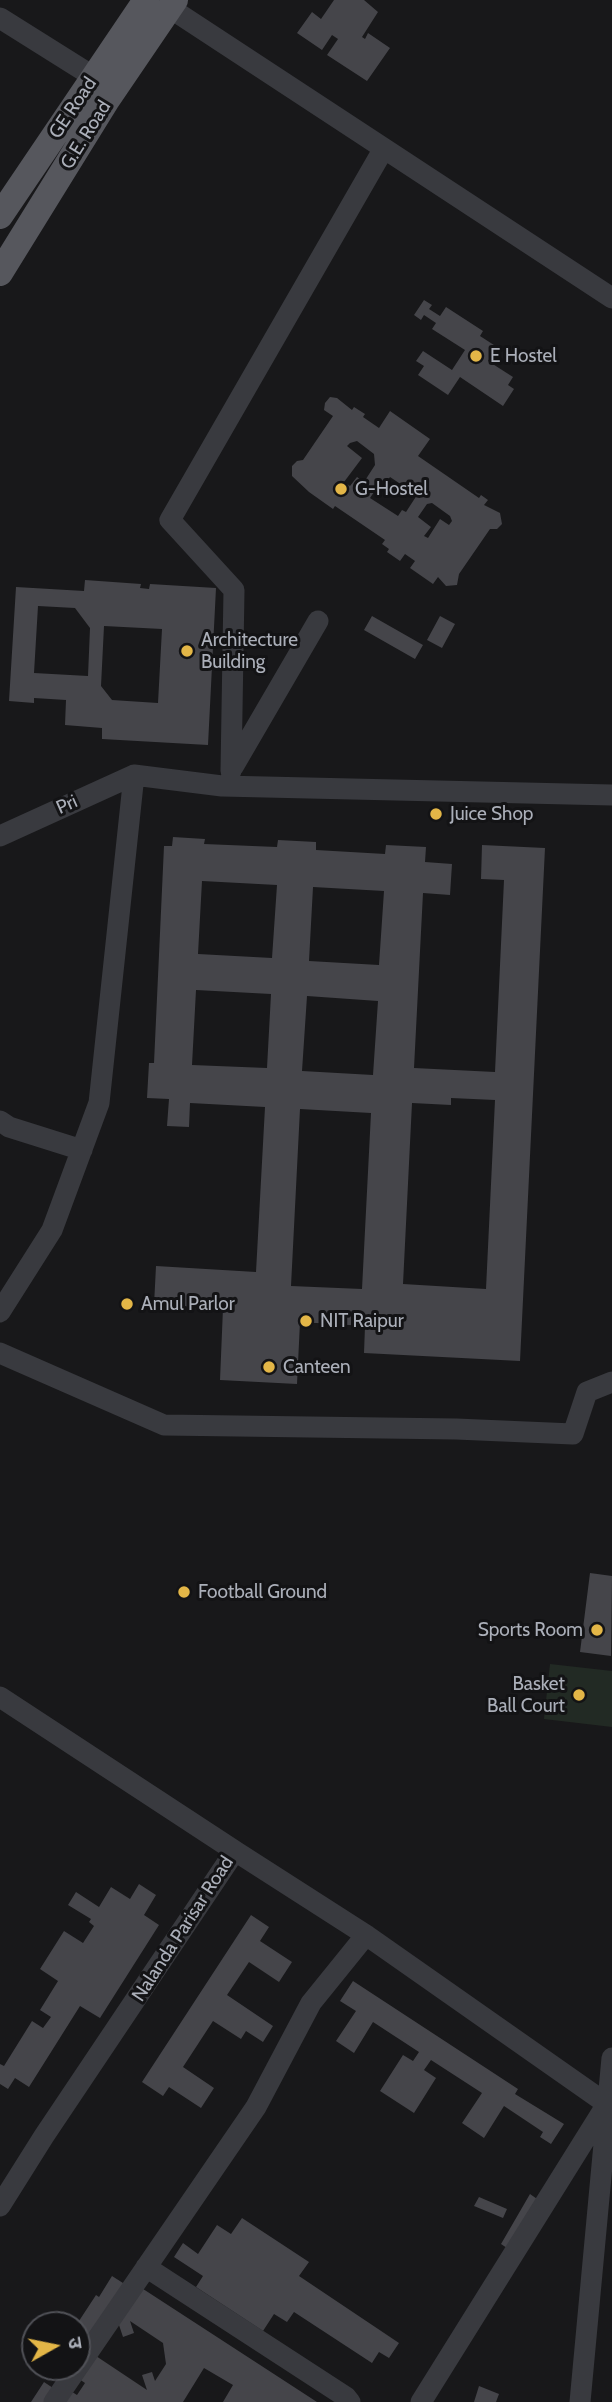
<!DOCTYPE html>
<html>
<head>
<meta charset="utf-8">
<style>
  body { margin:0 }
  #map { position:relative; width:612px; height:2402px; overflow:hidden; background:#18181a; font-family:Cabin,"Noto Sans Devanagari",sans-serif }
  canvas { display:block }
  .north { position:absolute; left:21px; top:2311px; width:70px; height:70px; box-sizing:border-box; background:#131315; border:2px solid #505157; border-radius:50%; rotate:81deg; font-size:19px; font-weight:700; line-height:28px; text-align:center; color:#abafb9 }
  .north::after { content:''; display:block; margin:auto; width:24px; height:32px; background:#e3b647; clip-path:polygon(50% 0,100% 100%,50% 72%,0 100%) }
</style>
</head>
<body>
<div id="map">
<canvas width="612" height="2402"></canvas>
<div class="north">उ</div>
</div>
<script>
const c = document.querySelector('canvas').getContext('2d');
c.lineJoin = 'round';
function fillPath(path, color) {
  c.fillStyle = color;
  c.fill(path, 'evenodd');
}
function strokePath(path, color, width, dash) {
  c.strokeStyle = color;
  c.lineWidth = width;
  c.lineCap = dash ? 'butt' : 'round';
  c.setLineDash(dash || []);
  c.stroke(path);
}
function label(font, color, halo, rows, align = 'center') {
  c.font = font + ' Cabin,sans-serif';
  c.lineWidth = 6;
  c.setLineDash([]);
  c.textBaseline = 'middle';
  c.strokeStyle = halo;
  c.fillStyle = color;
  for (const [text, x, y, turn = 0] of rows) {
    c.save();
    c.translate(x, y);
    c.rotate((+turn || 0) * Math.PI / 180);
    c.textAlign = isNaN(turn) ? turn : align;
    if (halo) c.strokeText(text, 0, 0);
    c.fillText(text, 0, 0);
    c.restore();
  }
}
fillPath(new Path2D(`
  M550 1664 612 1671V1727L544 1719Z`), '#222a24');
fillPath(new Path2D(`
  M334 0H364L378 12 362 37 365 39 368 33 390 48 367 81 327 55 338 39 332 35 322 50 297 33 312 12 321 19Z
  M424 300 432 305 429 309 440 316 446 307 483 331 480 336 497 347 488 361 513 377 508 385 514 389 503 406 460 377 448 395 418 375 424 366 416 361 423 351 452 370 465 350 432 329 436 323 424 315 421 320 414 315Z
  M330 397 337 398 352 410 354 407 365 414 363 417 379 428 390 411 430 439 418 456 479 498 481 495 488 500 484 505 500 513 502 524 497 529H490L459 574 457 585 446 586 438 577 433 584 410 568 415 561 405 554 400 561 387 552 389 549 382 544 385 540 335 506 333 509 309 492 292 476V466L297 461 303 460 333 416 324 410 325 403ZM357 441 374 454 375 465 364 482 357 477 350 486 344 482 362 458 347 446 350 443ZM390 477 417 495 406 512 402 510 398 516 370 498 382 480 386 483ZM432 503 450 516 452 521 449 525 440 519 428 538 424 536 431 527 418 517 427 504Z
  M85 580 141 584 140 588 149 589 150 584 216 588 208 745 102 739V728L65 725 66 700 34 698V703L9 701 16 587 84 591ZM38 606 75 608 90 628 88 676 34 673ZM104 626 162 629 158 703 112 700 101 686Z
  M372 616 423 645 415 659 364 630Z
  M440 616 455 624 442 648 427 640Z
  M173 837 205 839 204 844 277 847 278 840 316 842V850L385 854 386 845 426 847 425 862 452 864 450 895 423 893 414 1068 495 1072 504 880 481 879 482 845 545 848 520 1361 364 1353 365 1326 300 1322 297 1384 220 1380 223 1308 154 1305 156 1266 256 1272 265 1107 190 1103 189 1127 167 1126 169 1099 147 1098 149 1063H154L164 846H172ZM202 881 277 885 272 958 198 954ZM313 887 384 891 379 965 309 961ZM196 990 271 994 267 1068 192 1065ZM307 996 378 1001 373 1075 302 1071ZM451 1098 495 1100 486 1289 403 1284 412 1103 451 1105ZM300 1109 371 1113 362 1289 291 1286Z
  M590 1573 612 1576 611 1656 580 1652Z
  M139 1884 156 1895 144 1915 159 1925 100 2018 80 2006 29 2087 15 2078 8 2089 0 2084V2064L4 2066 32 2021 43 2028 51 2017 40 2010 58 1981 40 1969 64 1931 83 1943 94 1926 89 1922 91 1919 68 1905 76 1892 99 1907 111 1887 130 1899Z
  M251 1915 269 1927 260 1941 292 1962 279 1982 249 1962 227 1995 273 2026 263 2042 246 2031 241 2039 213 2021 183 2067 214 2088 201 2108 169 2087 163 2096 142 2082Z
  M353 1981 518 2089 515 2094 564 2124 551 2144 540 2137 543 2132 504 2106 484 2138 462 2123 482 2093 431 2060 424 2070 436 2078 414 2113 380 2091 403 2055 413 2061 419 2052 373 2022 354 2053 336 2041 356 2011 340 2001Z
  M530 2194 540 2201 510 2250 501 2244Z
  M479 2197 507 2209 503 2218 474 2206Z
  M242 2218 309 2262 299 2276 399 2343 389 2358 379 2352 372 2363 294 2312 287 2322 274 2314 263 2331 196 2287 203 2276 174 2257 183 2243 198 2254 217 2225 231 2234Z
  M112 2276 134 2290 137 2285 317 2402H223L233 2385 204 2368 183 2402H31L44 2382 65 2396 69 2390 77 2395 85 2383 61 2367H77V2324L96 2295 99 2297ZM130 2321 163 2343 166 2364 155 2381 152 2372 142 2375 147 2390 96 2356 118 2322 123 2337 134 2333Z
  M479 2386 499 2394 496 2402H474Z`), '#45454a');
strokePath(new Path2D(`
  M170 8 612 298
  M0 18 94 77
  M233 767 318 621
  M231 771 234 590 170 520 383 150
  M0 836 134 775
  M0 1121 9 1127 82 1150
  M0 1312 52 1230 99 1103 134 775 222 786 612 795
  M0 1353 164 1425 456 1429 573 1434 587 1392 612 1382
  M0 1697 235 1851 44 2136 0 2206
  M235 1851 366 1935 607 2104 421 2402
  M146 2267 346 2397 350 2402
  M54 2402 256 2107 311 2003 366 1935
  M580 2402 612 2058`), '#393a3f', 21);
strokePath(new Path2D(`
  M0 216 146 0
  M0 273 107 100 175 0`), '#56575d', 26);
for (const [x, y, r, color] of [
  [476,356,7,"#e3b647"],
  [341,489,7,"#e3b647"],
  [187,651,7,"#e3b647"],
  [436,814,7,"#e3b647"],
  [127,1304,7,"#e3b647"],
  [306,1321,7,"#e3b647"],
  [269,1367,7,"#e3b647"],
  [184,1592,7,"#e3b647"],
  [597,1630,7,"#e3b647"],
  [579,1695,7,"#e3b647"]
]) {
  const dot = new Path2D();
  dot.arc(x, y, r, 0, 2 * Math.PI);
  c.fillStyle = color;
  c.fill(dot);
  strokePath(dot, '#131315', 2.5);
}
label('19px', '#abafb9', '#131315', [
  ["GE Road",73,108,-56],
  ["G.E. Road",86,135,-58],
  ["Pri",67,805,-24],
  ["Nalanda Parisar Road",183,1929,-57]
]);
label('19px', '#abafb9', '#131315', [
  ["E Hostel",490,356],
  ["G-Hostel",355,489],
  ["Architecture",201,640],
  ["Building",201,662],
  ["Juice Shop",450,814],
  ["Amul Parlor",141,1304],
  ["NIT Raipur",320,1321],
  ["Canteen",283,1367],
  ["Football Ground",198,1592],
  ["Sports Room",583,1630,"right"],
  ["Basket",565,1684,"right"],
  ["Ball Court",565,1706,"right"]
], 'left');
</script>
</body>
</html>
